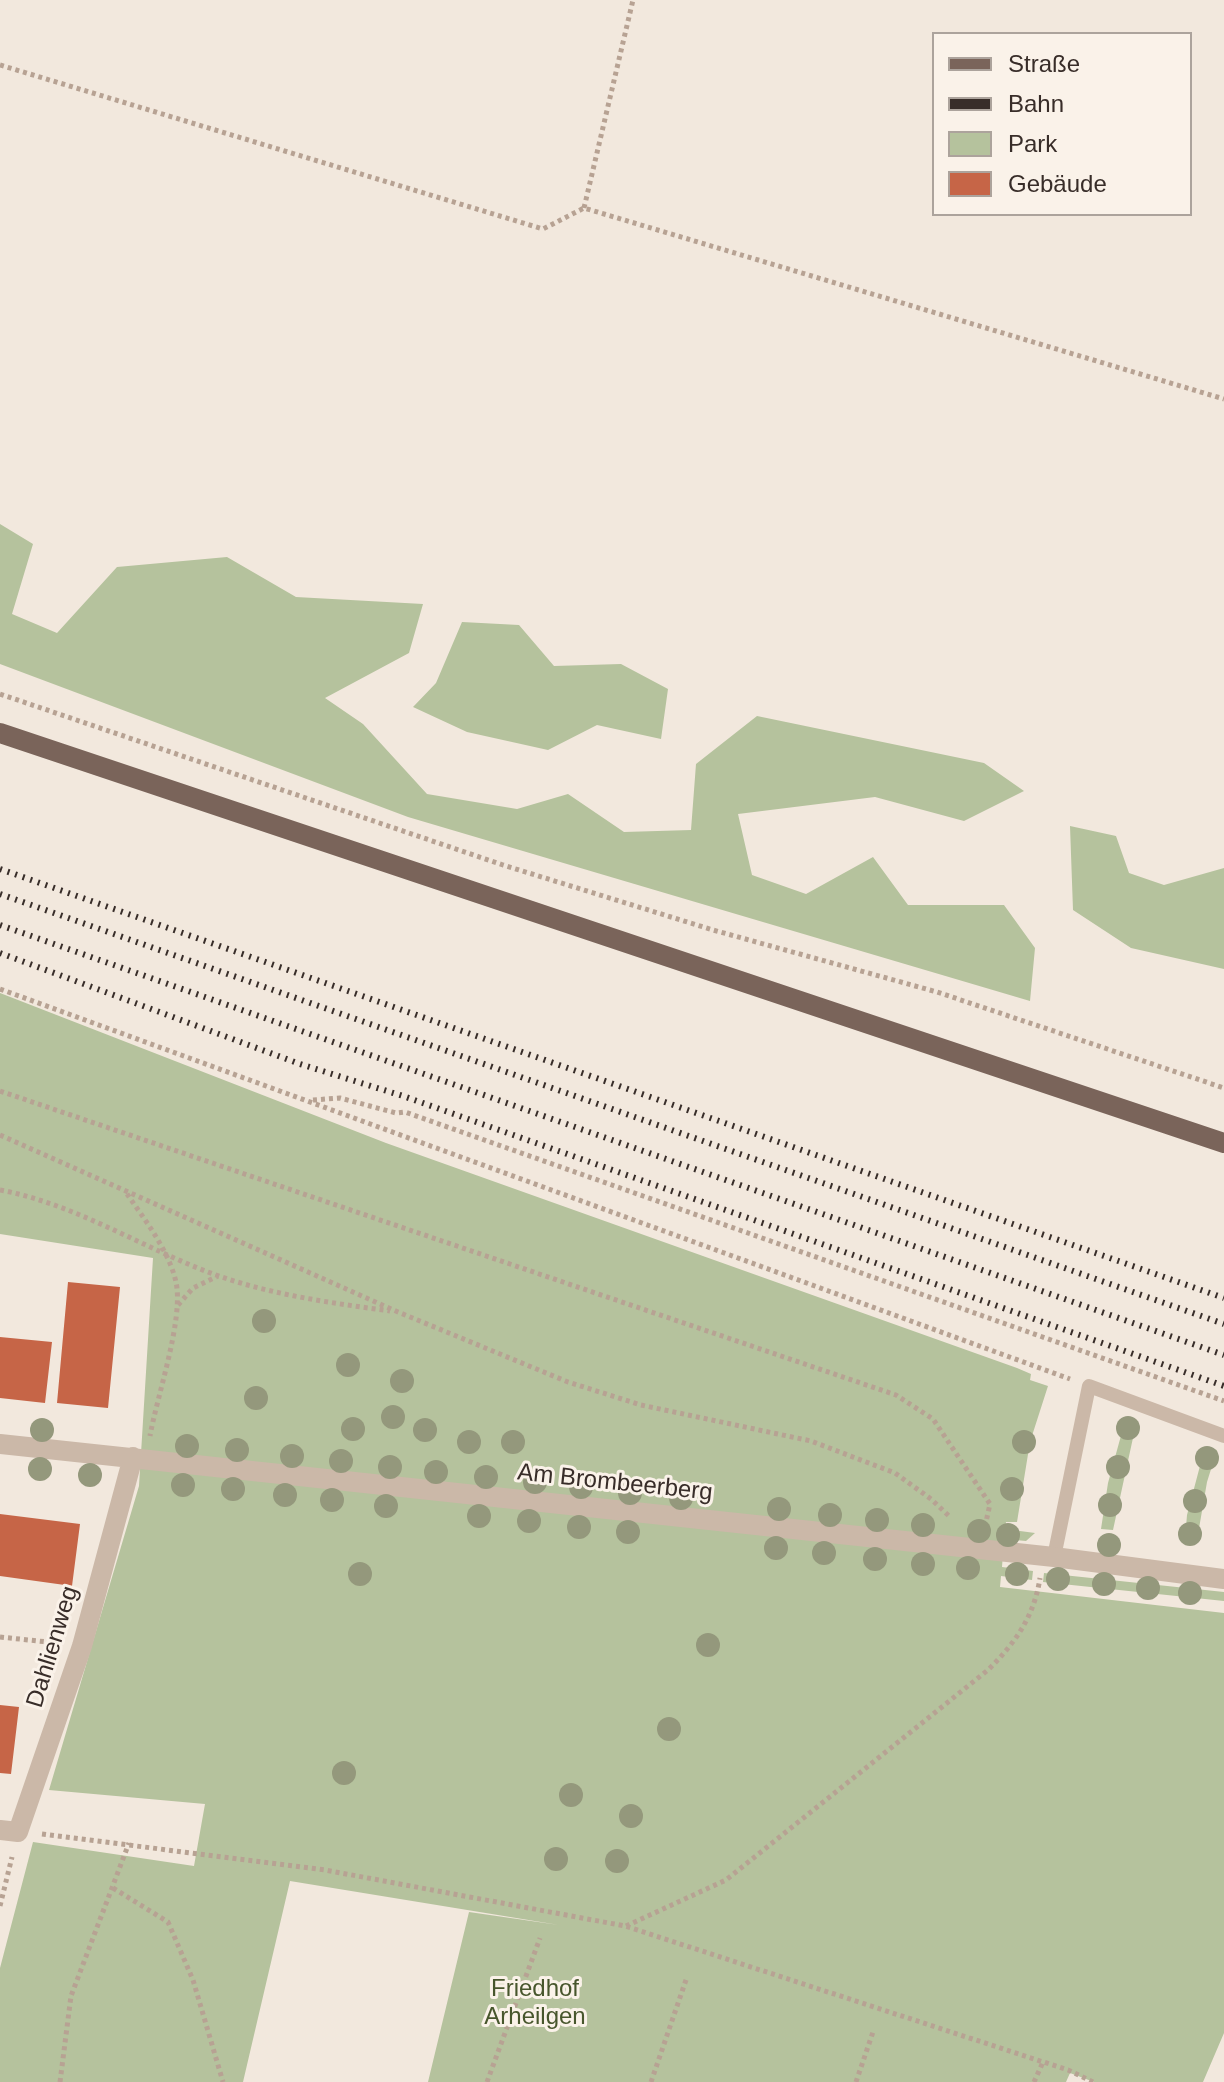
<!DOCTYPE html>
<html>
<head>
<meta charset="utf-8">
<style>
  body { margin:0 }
  #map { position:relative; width:1224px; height:2082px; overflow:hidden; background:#f2e8dd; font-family:Helvetica,sans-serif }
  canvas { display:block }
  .legend { position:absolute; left:932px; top:32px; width:260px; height:184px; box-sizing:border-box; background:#faf2e9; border:2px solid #aca39c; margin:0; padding:10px 14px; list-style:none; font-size:24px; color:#382d29 }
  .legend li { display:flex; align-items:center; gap:16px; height:40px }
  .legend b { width:40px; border:2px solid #aca39c }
</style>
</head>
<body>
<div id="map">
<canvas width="1224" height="2082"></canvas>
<ul class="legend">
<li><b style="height:10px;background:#7a645a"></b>Straße</li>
<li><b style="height:10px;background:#382d29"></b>Bahn</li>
<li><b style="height:22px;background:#b5c29d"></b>Park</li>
<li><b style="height:22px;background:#c66547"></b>Gebäude</li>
</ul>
</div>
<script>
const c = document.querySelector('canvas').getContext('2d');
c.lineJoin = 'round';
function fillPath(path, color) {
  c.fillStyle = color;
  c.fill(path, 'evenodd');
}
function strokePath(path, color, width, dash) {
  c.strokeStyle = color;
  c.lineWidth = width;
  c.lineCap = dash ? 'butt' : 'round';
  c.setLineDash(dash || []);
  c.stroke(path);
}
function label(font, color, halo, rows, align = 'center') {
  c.font = font + ' Helvetica,sans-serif';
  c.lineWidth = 6;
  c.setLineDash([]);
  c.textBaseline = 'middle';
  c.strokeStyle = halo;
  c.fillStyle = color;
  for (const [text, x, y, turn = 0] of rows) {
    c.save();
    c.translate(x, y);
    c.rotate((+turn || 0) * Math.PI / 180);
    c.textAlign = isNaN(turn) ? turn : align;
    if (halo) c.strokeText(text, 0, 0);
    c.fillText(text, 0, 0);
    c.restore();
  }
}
fillPath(new Path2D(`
  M0 524 33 544 12 614 57 633 117 567 227 557 296 597 423 604 409 653 325 698 363 724 427 794 517 809 568 794 624 832 691 830 696 764 757 716 984 763 1024 791 964 821 875 797 738 814 752 875 806 894 873 857 908 905H1004L1035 948 1030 1001 408 817 0 664Z
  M462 622 519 625 554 666 621 664 668 689 661 739 597 725 548 750 467 732 413 707 436 683Z
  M1070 826 1116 836 1129 873 1164 885 1224 868V969L1131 948 1073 910Z
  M0 993 386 1143 1017 1368 1031 1374 1030 1380 1048 1386 1030 1442 1017 1522H1006L1005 1529 1035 1533 1026 1541 1004 1539 1002 1567 1033 1571 1032 1580 1001 1576 1000 1587 1224 1613V2033L1203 2082H1094L1070 2073 1066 2082H428L469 1912 559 1925 290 1881 243 2082H0V1968L33 1842 194 1866 205 1804 49 1790 139 1486 153 1258 0 1234Z
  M1125 1421 1136 1424 1113 1530 1101 1529 1108 1483Z
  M1205 1447 1217 1450 1207 1482 1197 1540 1185 1539 1187 1515Z
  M1044 1573 1224 1592V1601L1043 1582Z`), '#b5c29d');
fillPath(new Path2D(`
  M68 1282 120 1287 108 1408 57 1403Z
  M0 1337 52 1342 45 1403 0 1398Z
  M0 1514 80 1524 72 1586 0 1576Z
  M0 1705 19 1707 11 1774 0 1773Z`), '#c66547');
strokePath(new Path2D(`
  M0 65 543 229 584 208 1224 399
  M584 208 633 0
  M0 694 503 865 713 930 937 992 1224 1088
  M0 989 1070 1379
  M0 1091 896 1395 933 1419 990 1504 986 1522
  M313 1100 340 1098 396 1113 405 1112 1224 1401
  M0 1135 398 1312 568 1382 641 1405 811 1441 895 1473 931 1499 949 1516
  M0 1190C76 1204 144 1249 216 1275 272 1295 332 1303 390 1311
  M127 1194C145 1220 169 1251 176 1282 184 1319 157 1396 150 1436
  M178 1305 193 1288 218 1276
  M0 1637 57 1643
  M42 1834 325 1870 625 1926 1068 2070 1093 2082
  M113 1888 168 1922 193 1980 223 2082
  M0 1906 12 1857
  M626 1926 726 1880 988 1670C1015 1643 1034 1617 1040 1578
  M60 2082 71 1996 129 1843
  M487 2082 540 1938
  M651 2082 687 1977
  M856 2082 874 2029
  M1034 2082 1043 2062`), '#b7a293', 5, [4, 4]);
strokePath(new Path2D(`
  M1054 1557 1089 1386 1224 1436`), '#cbb8a8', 14);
strokePath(new Path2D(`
  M0 1444 1054 1557 1224 1579
  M0 1830 18 1832 82 1646 133 1457`), '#cbb8a8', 20);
strokePath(new Path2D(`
  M0 733 1224 1143`), '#7a645a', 20);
strokePath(new Path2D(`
  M0 869 1224 1298
  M0 894 1224 1324
  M0 925 1224 1355
  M0 953 300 1064 403 1096 1224 1386`), '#382d29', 6, [2, 6]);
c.fillStyle = '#94987c';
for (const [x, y] of [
  [264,1321],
  [348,1365],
  [402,1381],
  [256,1398],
  [393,1417],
  [1128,1428],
  [353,1429],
  [42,1430],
  [425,1430],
  [469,1442],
  [513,1442],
  [1024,1442],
  [187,1446],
  [237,1450],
  [292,1456],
  [1207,1458],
  [341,1461],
  [390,1467],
  [1118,1467],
  [40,1469],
  [436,1472],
  [90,1475],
  [486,1477],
  [535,1482],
  [183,1485],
  [581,1487],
  [233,1489],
  [1012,1489],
  [630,1493],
  [285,1495],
  [681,1498],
  [332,1500],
  [1195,1501],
  [1110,1505],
  [386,1506],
  [779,1509],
  [830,1515],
  [479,1516],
  [877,1520],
  [529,1521],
  [923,1525],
  [579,1527],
  [979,1531],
  [628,1532],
  [1190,1534],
  [1008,1535],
  [1109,1545],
  [776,1548],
  [824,1553],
  [875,1559],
  [923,1564],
  [968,1568],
  [360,1574],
  [1017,1574],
  [1058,1579],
  [1104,1584],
  [1148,1588],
  [1190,1593],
  [708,1645],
  [669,1729],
  [344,1773],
  [571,1795],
  [631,1816],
  [556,1859],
  [617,1861]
]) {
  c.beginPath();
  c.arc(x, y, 12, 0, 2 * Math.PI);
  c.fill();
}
label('24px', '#382d29', '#faf2e9', [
  ["Am Brombeerberg",615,1483,6],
  ["Dahlienweg",53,1647,-73]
]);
label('24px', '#47562c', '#faf2e9', [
  ["Friedhof",535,1989],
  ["Arheilgen",535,2017]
]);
</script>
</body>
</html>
